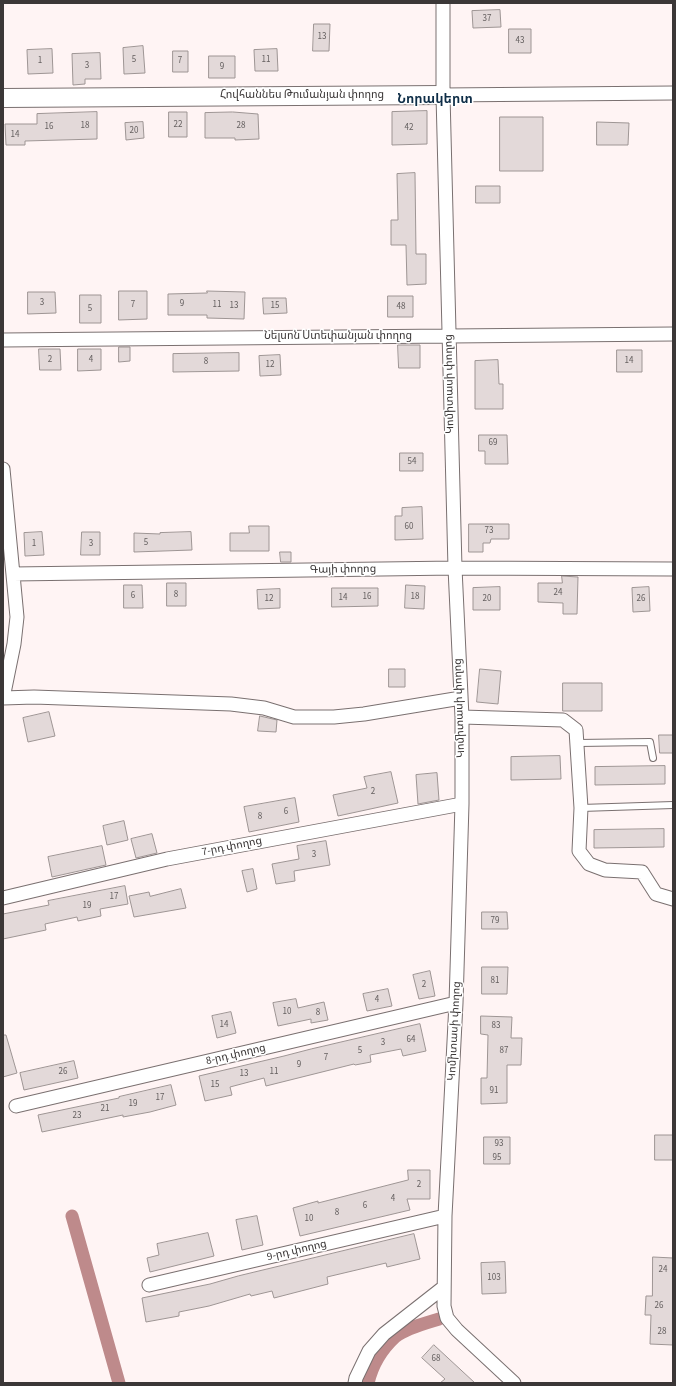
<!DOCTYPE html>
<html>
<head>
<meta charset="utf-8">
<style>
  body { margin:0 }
  #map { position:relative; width:676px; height:1386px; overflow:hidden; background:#fff4f4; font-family:"Source Sans 3",sans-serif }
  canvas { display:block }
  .frame { position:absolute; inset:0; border:4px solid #3b3737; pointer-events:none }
</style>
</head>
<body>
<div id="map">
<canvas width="676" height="1386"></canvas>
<div class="frame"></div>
</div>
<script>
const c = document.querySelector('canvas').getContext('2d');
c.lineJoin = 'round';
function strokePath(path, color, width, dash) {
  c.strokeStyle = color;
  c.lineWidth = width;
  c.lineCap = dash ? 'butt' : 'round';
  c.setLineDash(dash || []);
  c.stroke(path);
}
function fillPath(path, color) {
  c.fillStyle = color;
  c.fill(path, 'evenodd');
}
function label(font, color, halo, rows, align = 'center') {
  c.font = font + ' "Source Sans 3","Noto Sans Armenian",sans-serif';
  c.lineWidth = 3;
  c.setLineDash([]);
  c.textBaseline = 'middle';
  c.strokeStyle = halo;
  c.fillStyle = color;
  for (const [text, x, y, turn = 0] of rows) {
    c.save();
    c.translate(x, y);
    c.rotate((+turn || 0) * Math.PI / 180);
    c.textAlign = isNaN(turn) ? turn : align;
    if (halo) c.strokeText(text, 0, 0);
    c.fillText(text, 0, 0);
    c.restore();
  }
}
strokePath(new Path2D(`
  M72 1216 119 1383
  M368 1383C372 1366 382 1349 395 1337 406 1328 426 1323 439 1319`), '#be8a8b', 13);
const building = new Path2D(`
  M500 10 501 27 473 28 472 11Z
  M314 24H330L329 51H313Z
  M509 29H531V53H509Z
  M143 46 145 73 124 74 123 48Z
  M52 49 53 73 28 74 27 50Z
  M277 49 278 71H255L254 50Z
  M173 51H188V72H173Z
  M100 53 101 79H85V84L73 85 72 54Z
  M209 56H235V78H209Z
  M427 111V144L392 145V112Z
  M97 112V139L25 141V145H6L5 124H37V114Z
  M169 112H187V137H169Z
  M233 112 258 114 259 139 235 140V138H205V113Z
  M500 117H543V171H500Z
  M143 122 144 138 126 140 125 123Z
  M597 122 629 123 628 145H597Z
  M415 173 416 254H426V284L407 285 406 245H391V220H398L397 174Z
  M476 186H500V203H476Z
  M119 291H147V319L119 320Z
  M207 291 245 292 244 319 207 318V315H168V294L207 293Z
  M28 292H55L56 313 28 314Z
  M80 295H101V323H80Z
  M388 296H413V317H388Z
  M263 298H286L287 313 264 314Z
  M398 345H420V368H399Z
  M119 347H130V361L119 362Z
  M39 349H60L61 370H40Z
  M78 349H101V370L78 371Z
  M617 350H642V372H617Z
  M239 353V371L173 372V354Z
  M280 355 281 375 260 376 259 356Z
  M498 360 499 384H503V409H475V361Z
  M479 435H507L508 464H485V451H479Z
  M400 453H423V471H400Z
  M422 507 423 539 395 540V516H402V508Z
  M469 524H509V539H491L490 543H483V552H469Z
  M249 526H269V551H230V533H249Z
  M42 532 44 555 25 556 24 533Z
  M82 532H100V555H81Z
  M191 532 192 550 134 552V533L160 534V533Z
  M280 552H291V562H281Z
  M562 576 578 577 577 614H563V603L538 602V583H562Z
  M167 583H186V606H167Z
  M124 585H142L143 608H124Z
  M406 585 425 586 424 609 405 608Z
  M500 587V610H473V588Z
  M649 587 650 611 633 612 632 588Z
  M332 588H378V606L332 607Z
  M280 589V608L258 609 257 590Z
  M389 669H405V687H389Z
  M480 669 501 671 498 704 477 702Z
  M563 683H602V711H563Z
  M49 712 55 736 28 742 23 718Z
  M260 716 277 720 276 732 258 731Z
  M659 735H673V753H660Z
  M560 756 561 779 511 780V757Z
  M665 766V784L595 785V767Z
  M391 772 398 803 338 816 333 795 367 788 364 777Z
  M437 773 439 800 418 804 416 775Z
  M295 798 299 822 249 832 244 807Z
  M124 821 128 840 107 845 103 826Z
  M664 829V847L594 848V830Z
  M152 834 157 853 136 858 131 839Z
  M326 841 330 865 294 871 295 881 276 884 272 864 299 859 297 846Z
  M102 846 106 865 52 877 48 857Z
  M253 869 257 889 247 892 242 871Z
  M125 886 128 904 100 909 101 916 78 921 77 917 45 924 46 930 3 939V914L49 905 48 901Z
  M181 889 186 908 134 917 129 896 149 892 150 896Z
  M482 912H507L508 929H482Z
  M482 967H508L507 994H482Z
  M430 971 435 996 419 999 413 975Z
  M388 989 392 1006 367 1011 363 994Z
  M296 999 298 1008 324 1002 328 1020 311 1023V1019L278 1026 273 1003Z
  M231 1012 236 1033 217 1038 212 1016Z
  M481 1016 512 1017 511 1038H522L521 1065H507V1103L481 1104V1078H487L488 1035 481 1034Z
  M420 1024 426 1051 403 1056 401 1049 370 1055 371 1062 355 1065 354 1064 266 1086 264 1078 230 1087 232 1095 205 1101 199 1076 284 1056 311 1049Z
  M3 1035H6L17 1073 3 1077Z
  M74 1061 78 1078 24 1090 20 1073Z
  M171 1085 176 1105 150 1112 123 1117V1115L42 1132 38 1115 119 1098V1097Z
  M655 1135H673V1160H655Z
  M484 1137H510V1164H484Z
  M408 1170H430V1199H407L410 1210 300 1236 293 1208 318 1201V1203L408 1180Z
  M257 1216 263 1245 242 1250 236 1220Z
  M208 1233 214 1256 150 1272 147 1258 159 1255 157 1244Z
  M414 1234 420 1259 387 1267 386 1263 327 1277 328 1284 274 1298 272 1291 251 1296 250 1294 209 1306 179 1312V1316L146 1322 142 1298 210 1284 238 1276Z
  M653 1257 673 1258V1345L650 1344 651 1315H645L646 1296H652Z
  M505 1262 506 1293 482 1294 481 1263Z
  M434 1345 448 1358 475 1383H440L445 1379 422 1358Z`);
fillPath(building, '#e3d9d9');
strokePath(building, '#9e9594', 1);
const lane = new Path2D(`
  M578 743 650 742 653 758
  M581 808 673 805`);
const street = new Path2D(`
  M443 3V95L455 568 462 717V804L456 1003 445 1216 444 1306 447 1318 457 1330 514 1383
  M443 95 673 93
  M3 340 673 334
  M3 469 17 617 14 644 3 698
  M13 574 455 568 673 569
  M3 698 34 697 231 704 264 708 294 717H334L364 714 461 698
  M462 717 563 720 576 730 581 808 579 851 589 864 605 870 642 872 656 894 673 899
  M3 898 167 859 462 804
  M16 1106 456 1003
  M149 1285 445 1216
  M355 1383 356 1378 369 1351 384 1334 444 1287`);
const secondary = new Path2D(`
  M3 98 443 95`);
strokePath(lane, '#7a7070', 8);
strokePath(street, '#7a7070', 15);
strokePath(secondary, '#7a7070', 20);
strokePath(lane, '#fff', 6);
strokePath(street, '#fff', 13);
strokePath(secondary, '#fff', 18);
label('9px', '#656060', null, [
  ["37",487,19],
  ["13",322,37],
  ["43",520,41],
  ["5",134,60],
  ["11",266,60],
  ["1",40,61],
  ["7",180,61],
  ["3",87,66],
  ["9",222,67],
  ["22",178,125],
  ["18",85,126],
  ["28",241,126],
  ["16",49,127],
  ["42",409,128],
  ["20",134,131],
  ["14",15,135],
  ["3",42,303],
  ["9",182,304],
  ["7",133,305],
  ["11",217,305],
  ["13",234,306],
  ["15",275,306],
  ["48",401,307],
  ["5",90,309],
  ["2",50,360],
  ["4",91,360],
  ["14",629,361],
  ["8",206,362],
  ["12",270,365],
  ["69",493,443],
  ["54",412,462],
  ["60",409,527],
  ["73",489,531],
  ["5",146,543],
  ["1",34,544],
  ["3",91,544],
  ["24",558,593],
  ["8",176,595],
  ["6",133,596],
  ["16",367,597],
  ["18",415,597],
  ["14",343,598],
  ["12",269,599],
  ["20",487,599],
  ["26",641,599],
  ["2",373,792],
  ["6",286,812],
  ["8",260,817],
  ["3",314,855],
  ["17",114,897],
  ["19",87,906],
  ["79",495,921],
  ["81",495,981],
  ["2",424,985],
  ["4",377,1000],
  ["10",287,1012],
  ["8",318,1013],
  ["14",224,1025],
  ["83",496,1026],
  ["64",411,1040],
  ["3",383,1043],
  ["5",360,1051],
  ["87",504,1051],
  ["7",326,1058],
  ["9",299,1065],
  ["26",63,1072],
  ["11",274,1072],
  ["13",244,1074],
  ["15",215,1085],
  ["91",494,1091],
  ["17",160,1098],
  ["19",133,1104],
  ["21",105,1109],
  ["23",77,1116],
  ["93",499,1144],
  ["95",497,1158],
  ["2",419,1185],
  ["4",393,1199],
  ["6",365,1206],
  ["8",337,1213],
  ["10",309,1219],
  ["24",663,1270],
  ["103",494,1278],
  ["26",659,1306],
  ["28",662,1332],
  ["68",436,1359]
]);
label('11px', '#3b3737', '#fff', [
  ["Հովհաննես Թումանյան փողոց",302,96],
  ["Նելսոն Ստեփանյան փողոց",338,337],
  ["Կոմիտասի փողոց",450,384,-91],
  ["Գայի փողոց",343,570,-1],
  ["Կոմիտասի փողոց",460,708,-92],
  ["7-րդ փողոց",232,847,-11],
  ["Կոմիտասի փողոց",455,1031,-87],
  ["8-րդ փողոց",236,1055,-13],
  ["9-րդ փողոց",297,1251,-13]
]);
label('bold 13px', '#0e2d47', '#fff', [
  ["Նորակերտ",435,100]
]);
</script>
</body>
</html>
